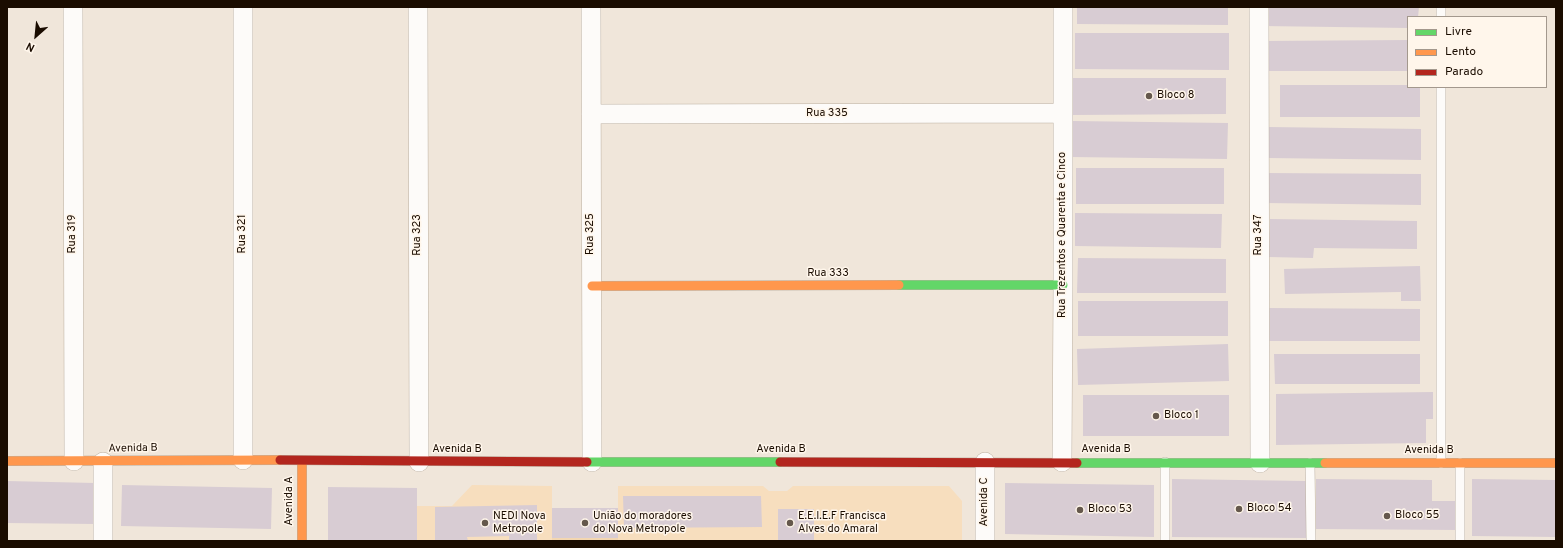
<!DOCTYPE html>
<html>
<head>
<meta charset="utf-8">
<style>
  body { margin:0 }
  #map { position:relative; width:1563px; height:548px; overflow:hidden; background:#f0e6da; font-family:Overpass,sans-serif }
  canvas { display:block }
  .frame { position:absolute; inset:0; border:8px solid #1a0c00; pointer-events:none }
  .legend { position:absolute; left:1407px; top:16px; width:140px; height:72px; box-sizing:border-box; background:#fff6eb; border:1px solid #a3988d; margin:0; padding:5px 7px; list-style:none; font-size:12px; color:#1a0c00 }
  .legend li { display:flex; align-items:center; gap:8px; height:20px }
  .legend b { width:20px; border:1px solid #a3988d }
  .north { position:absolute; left:16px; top:16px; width:40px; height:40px; -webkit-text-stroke:3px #fff6eb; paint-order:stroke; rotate:207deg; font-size:11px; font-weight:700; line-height:16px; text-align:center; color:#1a0c00 }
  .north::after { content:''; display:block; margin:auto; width:14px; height:18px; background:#1a0c00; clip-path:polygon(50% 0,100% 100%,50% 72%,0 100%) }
</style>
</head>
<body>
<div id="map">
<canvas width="1563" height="548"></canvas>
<div class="frame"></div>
<ul class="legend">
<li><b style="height:5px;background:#63d668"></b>Livre</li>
<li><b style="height:5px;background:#ff974d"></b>Lento</li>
<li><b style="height:5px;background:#b3261e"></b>Parado</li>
</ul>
<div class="north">N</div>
</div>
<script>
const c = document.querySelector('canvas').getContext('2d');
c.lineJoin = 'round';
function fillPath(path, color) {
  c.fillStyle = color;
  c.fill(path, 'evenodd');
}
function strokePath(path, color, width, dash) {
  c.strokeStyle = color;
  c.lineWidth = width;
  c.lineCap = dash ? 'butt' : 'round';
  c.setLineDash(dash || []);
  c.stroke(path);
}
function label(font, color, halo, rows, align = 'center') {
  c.font = font + ' Overpass,sans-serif';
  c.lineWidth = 3;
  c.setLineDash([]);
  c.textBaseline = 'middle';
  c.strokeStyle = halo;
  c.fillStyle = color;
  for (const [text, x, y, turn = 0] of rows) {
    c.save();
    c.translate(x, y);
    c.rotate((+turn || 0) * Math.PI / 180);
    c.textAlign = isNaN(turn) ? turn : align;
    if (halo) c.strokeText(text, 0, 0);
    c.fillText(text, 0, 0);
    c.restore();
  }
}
fillPath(new Path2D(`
  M472 485 552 486V541H417V506H452Z
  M618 486H763L769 491H787L793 486H949L962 501V541H618Z`), '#f7debe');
fillPath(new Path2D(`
  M552 538H618V541H552Z`), '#f3d6b0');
fillPath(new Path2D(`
  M1077 7H1228V25L1077 24Z
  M1262 7H1419L1418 17H1408V28L1262 26Z
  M1075 33H1229V70L1075 69Z
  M1408 40V71H1264V41Z
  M1072 78H1226V114L1072 115Z
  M1280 85H1408V87H1420V117H1280Z
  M1072 121 1228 123 1227 159 1071 157Z
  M1269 127 1421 129V160L1269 158Z
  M1076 168H1224V204H1076Z
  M1265 173 1421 174V205L1265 203Z
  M1075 213 1222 214 1221 248 1075 246Z
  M1270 219 1417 221V249L1314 248 1313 258 1269 257Z
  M1078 258 1226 259V293H1077Z
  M1420 266 1421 301H1401V292L1285 294 1284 269Z
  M1078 301H1228V336H1078Z
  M1268 308 1420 309V341H1268Z
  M1228 344 1229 381 1078 385 1077 349Z
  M1274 354H1420V384H1275Z
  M1433 392V419H1426V443L1276 445V394Z
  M1083 395H1229V436H1083Z
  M1172 479 1306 481V538L1172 537Z
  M1316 479 1432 480V501H1458V530L1316 529Z
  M1472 479 1556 480V537L1472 536Z
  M7 481 95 483 94 524 7 523Z
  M1005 483 1154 485V537L1005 534Z
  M122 485 272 488 271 529 121 526Z
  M328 487 417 488V541H328Z
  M623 496H761L762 527 624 528Z
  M537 505V541H509V536L467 537 468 541H435V507Z
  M552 508H618V538H552Z
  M778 509H814V541H778Z`), '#d8ccd3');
const lane = new Path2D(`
  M1441 17V7
  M1165 462V541
  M1310 463 1311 541
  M1441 463V87
  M1460 463V541`);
const street = new Path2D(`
  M73 7 74 461
  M243 7V460
  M418 7 419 462
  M591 7 592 462
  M1259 7 1260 463
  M591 114 1062 113
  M985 462V541
  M1062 462 1063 285V7
  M103 541V462`);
const fast = new Path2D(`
  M899 285H1063
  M587 462H780
  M1077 463H1325`);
const slow = new Path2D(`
  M592 286 899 285
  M7 461 280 460
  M302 462V541
  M1325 463H1556`);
const jam = new Path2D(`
  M280 460 587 462
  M780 462 1077 463`);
strokePath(lane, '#bbafa0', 10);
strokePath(street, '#bbafa0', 20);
strokePath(fast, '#bbafa0', 10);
strokePath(slow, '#bbafa0', 10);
strokePath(jam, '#bbafa0', 10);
strokePath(lane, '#fdfbf9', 9);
strokePath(street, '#fdfbf9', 19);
strokePath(fast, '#63d668', 9);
strokePath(slow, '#ff974d', 9);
strokePath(jam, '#b3261e', 9);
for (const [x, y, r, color] of [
  [1149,96,4,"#65584c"],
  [1156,416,4,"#65584c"],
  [1239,509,4,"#65584c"],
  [1080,510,4,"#65584c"],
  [1387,516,4,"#65584c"],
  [485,523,4,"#65584c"],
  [585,523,4,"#65584c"],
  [790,523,4,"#65584c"]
]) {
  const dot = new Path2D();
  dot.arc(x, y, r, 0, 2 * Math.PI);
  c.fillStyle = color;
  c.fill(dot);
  strokePath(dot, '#fff6eb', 1.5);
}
label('11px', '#1a0c00', '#fff6eb', [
  ["Bloco 8",1157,96],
  ["Bloco 1",1164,416],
  ["Bloco 54",1247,509],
  ["Bloco 53",1088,510],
  ["Bloco 55",1395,516],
  ["NEDI Nova",493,517],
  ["Metropole",493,530],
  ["União do moradores",593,517],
  ["do Nova Metropole",593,530],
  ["E.E.I.E.F Francisca",798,517],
  ["Alves do Amaral",798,530]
], 'left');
label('11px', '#1a0c00', '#fff6eb', [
  ["Rua 335",827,114],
  ["Rua 319",73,234,-90],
  ["Rua 321",243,234,-90],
  ["Rua 325",591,234,-90],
  ["Rua 323",418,235,-90],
  ["Rua Trezentos e Quarenta e Cinco",1063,235,-90],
  ["Rua 347",1259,235,-90],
  ["Rua 333",828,274],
  ["Avenida B",133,449,-1],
  ["Avenida B",457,450],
  ["Avenida B",781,450],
  ["Avenida B",1106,450],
  ["Avenida B",1429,451],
  ["Avenida A",290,501,-90],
  ["Avenida C",985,502,-90]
]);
</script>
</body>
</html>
